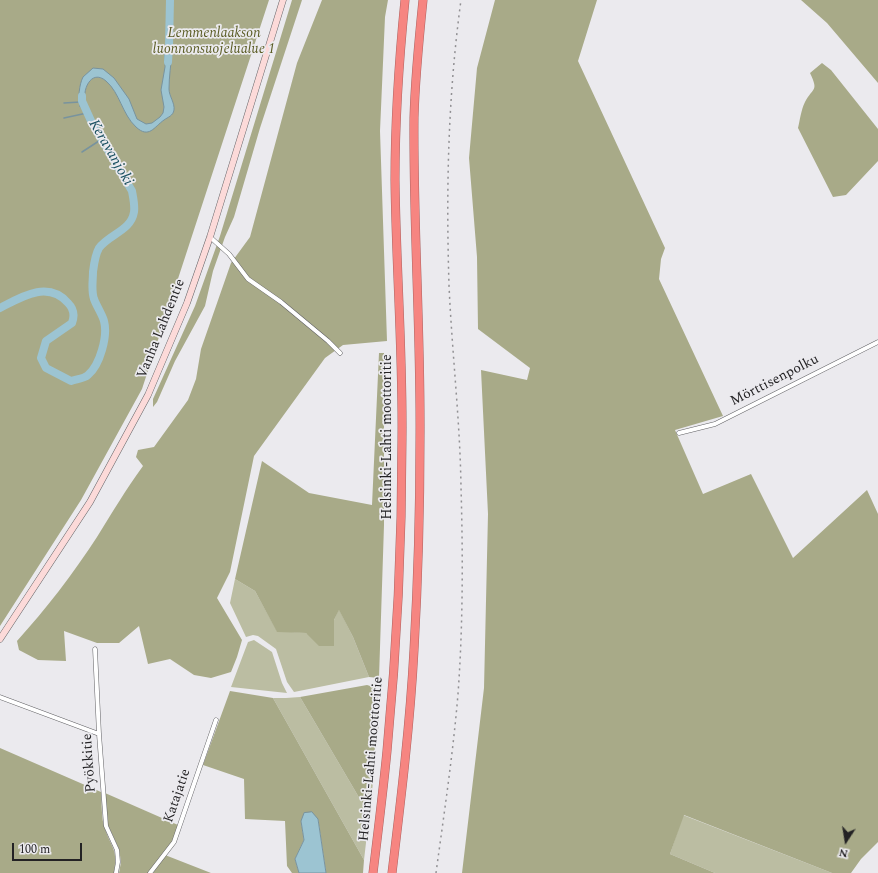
<!DOCTYPE html>
<html>
<head>
<meta charset="utf-8">
<style>
  body { margin:0 }
  #map { position:relative; width:878px; height:873px; overflow:hidden; background:#ebeaee; font-family:Spectral,serif }
  canvas { display:block }
  .north { position:absolute; left:826px; top:821px; width:40px; height:40px; -webkit-text-stroke:3px #ebeaee; paint-order:stroke; rotate:192deg; font-size:11px; font-weight:700; line-height:16px; text-align:center; color:#232224 }
  .north::after { content:''; display:block; margin:auto; width:14px; height:18px; background:#232224; clip-path:polygon(50% 0,100% 100%,50% 72%,0 100%) }
  .scale { position:absolute; left:12px; top:843px; width:70px; height:18px; box-sizing:border-box; border:2px solid #232224; border-top:0; padding-left:5px; font-size:12px; line-height:14px; white-space:nowrap; color:#232224; -webkit-text-stroke:3px #ebeaee; paint-order:stroke }
</style>
</head>
<body>
<div id="map">
<canvas width="878" height="873"></canvas>
<div class="north">N</div>
<div class="scale">100 m</div>
</div>
<script>
const c = document.querySelector('canvas').getContext('2d');
c.lineJoin = 'round';
function fillPath(path, color) {
  c.fillStyle = color;
  c.fill(path, 'evenodd');
}
function strokePath(path, color, width, dash) {
  c.strokeStyle = color;
  c.lineWidth = width;
  c.lineCap = dash ? 'butt' : 'round';
  c.setLineDash(dash || []);
  c.stroke(path);
}
function label(font, color, halo, rows, align = 'center') {
  c.font = font + ' Spectral,serif';
  c.lineWidth = 3.5;
  c.setLineDash([]);
  c.textBaseline = 'middle';
  c.strokeStyle = halo;
  c.fillStyle = color;
  for (const [text, x, y, turn = 0] of rows) {
    c.save();
    c.translate(x, y);
    c.rotate((+turn || 0) * Math.PI / 180);
    c.textAlign = isNaN(turn) ? turn : align;
    if (halo) c.strokeText(text, 0, 0);
    c.fillText(text, 0, 0);
    c.restore();
  }
}
fillPath(new Path2D(`
  M235 579 255 591 277 631 306 633 334 646V620L339 609 353 637 369 677 294 692 287 682 276 649 258 636 253 635 246 637 230 603Z
  M254 640 272 652 282 683 287 693 231 687 248 642Z
  M300 697 364 806 374 774 364 860 273 698H286Z
  M683 815 832 873H715L670 854Z`), '#bbbda2');
fillPath(new Path2D(`
  M0 0H269L142 389 81 500 0 626Z
  M292 0H302L260 128 234 217 225 237 213 271 205 306 175 361 157 402 153 407V399L195 306 220 236Z
  M322 0H388L385 17 380 131 387 341 343 345 325 358 254 456 230 572 217 598 242 640 237 657 231 672 211 678 194 675 170 659 148 664 139 626 119 643H97L64 631 66 661 38 660 19 650 17 641C46 609 73 574 97 537 112 513 126 489 143 466L136 457 138 450 154 447 188 400 196 379 201 349 231 263 250 237 297 63Z
  M495 0H597L578 61 665 248 661 259 659 279 723 416 675 430 703 494 751 474 793 558 867 490 878 514V842L861 859 851 873H832L684 815 670 854 715 873H462L484 688 488 514 481 370 527 380 530 368 478 329 477 257 469 158 477 68Z
  M801 0H878V83L827 23Z
  M822 63 831 70 878 129V161L846 195 833 197 798 128C800 120 801 110 805 102 813 87 819 92 810 73Z
  M379 353H384V525L379 678 369 677 353 637 339 610 334 620V646H319L306 633 277 632 255 591 235 579 262 461 309 493 372 505Z
  M367 685 377 688 379 725 375 743 374 773 364 806 300 697Z
  M230 691 273 698 364 860 363 873H326L318 819 301 821 304 840 295 859 299 873H292L287 866 285 821 245 819 244 779 203 765Z
  M0 748 101 792C102 802 101 819 105 829 112 849 118 849 114 873H0Z
  M105 793 178 825 173 842 148 873H119L121 862 119 849 108 825Z
  M165 855 211 873H153Z`), '#a8aa88');
const water = new Path2D(`
  M165 52H172C171 64 169 77 169 89 169 96 175 103 174 110 173 116 168 117 164 120 154 127 149 139 136 127 122 114 120 93 106 81 91 68 81 91 86 104L80 107C78 98 79 85 83 77 86 74 90 71 93 68L103 69 114 78 129 99 137 119 146 124 152 123 160 117 163 113 164 107 161 90 165 67Z
  M312 812 318 819 326 873H299L295 859 304 840 301 821 304 813Z`);
fillPath(water, '#9cc4d2');
strokePath(water, '#78939e', 1);
strokePath(new Path2D(`
  M64 103 80 102
  M64 118 87 113
  M82 152 102 139`), '#78939e', 1.5);
strokePath(new Path2D(`
  M168 62 169 46 170 0
  M0 308C21 297 48 280 68 303 74 309 75 315 72 323L46 341 41 358 46 368 71 381C76 379 84 379 88 375 100 365 108 336 104 321 102 314 97 307 94 299 91 290 93 281 93 272 94 264 95 255 99 248 109 234 131 231 134 212 135 205 133 197 132 191L92 123 82 101V96`), '#9cc4d2', 8);
const street = new Path2D(`
  M210 237 229 254 248 279 281 302 328 341 340 353
  M679 433 715 424 878 342
  M95 649 99 734 106 826 117 850 118 862 116 873
  M0 697 99 734
  M150 873 174 842 216 720`);
const secondary = new Path2D(`
  M0 639 90 502 148 395 187 303 210 237 283 0`);
const highway = new Path2D(`
  M373 873C378 832 383 792 387 751 397 647 402 543 402 439 403 353 396 266 395 180 395 120 399 60 405 0
  M392 873C401 799 410 725 414 650 418 580 420 509 420 439 421 332 413 225 414 118 415 79 419 39 423 0`);
strokePath(street, '#616164', 5);
strokePath(secondary, '#616164', 7);
strokePath(highway, '#ac6260', 9);
strokePath(street, '#fff', 4);
strokePath(secondary, '#fcdad9', 6);
strokePath(highway, '#f68581', 8);
strokePath(new Path2D(`
  M436 873C444 814 453 754 458 694 463 625 463 556 461 487 460 420 452 353 449 285 446 188 448 96 461 0`), '#919093', 1.5, [2, 4]);
label('italic 14px', '#5a5c24', '#ebeaee', [
  ["Lemmenlaakson",214,34],
  ["luonnonsuojelualue 1",214,50]
]);
label('14px', '#232224', '#ebeaee', [
  ["Vanha Lahdentie",162,329,-68],
  ["Mörttisenpolku",775,381,-27],
  ["Helsinki-Lahti moottoritie",388,437,-90],
  ["Helsinki-Lahti moottoritie",372,759,-85],
  ["Pyökkitie",90,763,-94],
  ["Katajatie",178,796,-71]
]);
label('italic 15px', '#1a5061', '#ebeaee', [
  ["Keravanjoki",110,153,60]
]);
</script>
</body>
</html>
